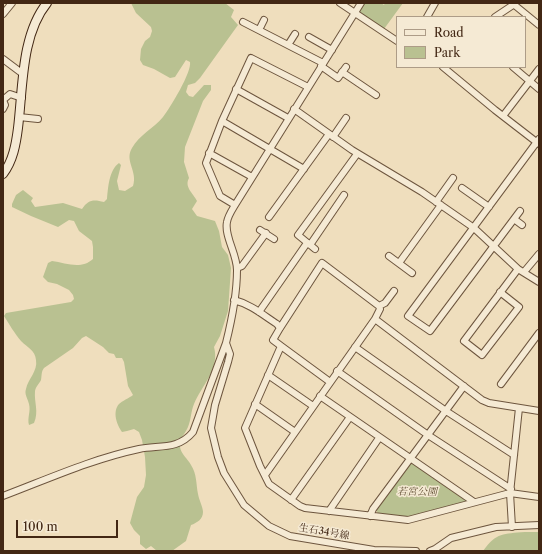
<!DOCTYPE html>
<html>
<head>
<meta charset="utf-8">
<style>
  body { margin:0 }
  #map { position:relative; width:542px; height:554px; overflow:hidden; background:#efdebd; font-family:"Libre Caslon Text",serif }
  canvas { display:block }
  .frame { position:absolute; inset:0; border:4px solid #422714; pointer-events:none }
  .legend { position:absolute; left:396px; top:16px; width:130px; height:52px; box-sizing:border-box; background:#f5ead4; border:1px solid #ad9c87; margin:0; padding:5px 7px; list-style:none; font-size:12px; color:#422714 }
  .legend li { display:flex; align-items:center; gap:8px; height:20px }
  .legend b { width:20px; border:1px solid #ad9c87 }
  .scale { position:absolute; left:16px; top:520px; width:102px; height:18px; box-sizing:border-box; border:2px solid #422714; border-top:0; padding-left:5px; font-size:12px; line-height:14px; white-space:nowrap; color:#422714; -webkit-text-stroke:3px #f5ead4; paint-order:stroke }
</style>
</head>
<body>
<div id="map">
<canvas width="542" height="554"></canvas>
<div class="frame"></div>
<ul class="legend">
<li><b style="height:5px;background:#f5ead4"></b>Road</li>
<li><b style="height:11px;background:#b9c191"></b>Park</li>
</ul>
<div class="scale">100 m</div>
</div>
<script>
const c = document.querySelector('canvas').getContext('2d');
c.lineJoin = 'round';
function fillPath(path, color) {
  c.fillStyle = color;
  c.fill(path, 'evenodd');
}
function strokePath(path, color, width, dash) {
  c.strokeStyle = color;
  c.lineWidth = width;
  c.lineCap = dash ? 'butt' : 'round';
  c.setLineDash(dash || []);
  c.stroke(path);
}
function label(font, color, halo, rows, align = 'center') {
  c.font = font + ' "Libre Caslon Text","Noto Serif JP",serif';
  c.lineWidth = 3;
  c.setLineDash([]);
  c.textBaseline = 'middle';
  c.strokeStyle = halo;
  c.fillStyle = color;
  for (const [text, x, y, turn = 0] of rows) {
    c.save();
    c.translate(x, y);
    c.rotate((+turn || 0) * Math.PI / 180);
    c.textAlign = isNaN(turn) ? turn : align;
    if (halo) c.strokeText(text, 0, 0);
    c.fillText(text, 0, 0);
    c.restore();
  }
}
fillPath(new Path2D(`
  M131 3H225L234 10 231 17 238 25 200 78 195 83 188 85 186 92 189 96 193 97 204 85H211V90L203 101 185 147 184 162 189 178C184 187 193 193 197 201L192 209 197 216 215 221 219 231 222 247 228 255 231 268 228 311 220 336 214 347C220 369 202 385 194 404 191 411 191 420 188 427 184 436 180 436 180 447 181 454 188 459 191 465 197 474 196 484 198 494 199 500 203 507 203 512 203 519 197 523 191 525L186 541 172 551H157L151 546 146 549 140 544V536L134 530 130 523 137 497 144 487 146 475 145 457 142 440 139 432 134 429 127 431 122 432C117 425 112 412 119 404 122 401 129 398 133 395L128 386 124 362 122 358H116L114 354 109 353 103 347 86 336 82 338 73 348 44 368C41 372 42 375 41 380 39 384 36 386 35 391 34 403 39 411 34 423L29 425C27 418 31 411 29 404 28 399 24 394 26 389 28 379 38 371 36 360 35 350 28 348 21 341 15 334 9 324 4 316L6 313 71 302 74 299 73 295 69 290 57 284 48 282 43 277 48 263 52 261C66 263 81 270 93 259V247L92 241 79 231 74 221 69 220 58 227 31 216 12 207V204L16 195 23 190 33 198 31 201 35 207 63 203 82 209C88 200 93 199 104 202L107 199C108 188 109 170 119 163L121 165 117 181 119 190 125 191 133 186C138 171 124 161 132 148 139 135 154 128 163 117 170 108 192 72 190 62L186 60 175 77 170 78 154 69 143 65 140 60 141 49 145 41 150 37 152 31 151 27 136 13Z
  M365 3H381L384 5 385 3H403L384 29 359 12Z
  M411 462 469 502 405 518 378 514 376 509Z
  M525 532H539V551H483C497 532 503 534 525 532Z`), '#b9c191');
const street = new Path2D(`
  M340 3 397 41
  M512 3 539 25
  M3 14 12 3
  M427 17 435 3
  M495 17 513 5
  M243 22 323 63
  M259 30 264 20
  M309 37 332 50
  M288 45 295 34
  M3 59 23 74
  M321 66 338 78 346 67
  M443 67 495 110 539 144
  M513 67 539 89
  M342 72 376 95
  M236 89 288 118
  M3 100 10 94 22 98
  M3 100 5 105 3 109
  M294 109 352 150 422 192 474 228 518 269 539 282
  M503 116 539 69
  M19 117 38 119
  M222 121 304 169
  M333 137 346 118
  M209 153 252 177
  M462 188 489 207
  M436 202 453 178
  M235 205 220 196 206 163 222 121 251 58 308 87
  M520 211 430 331 408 316 539 139
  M269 217 329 134
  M514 219 522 225
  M260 230 274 239
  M310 245 344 195
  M315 249 298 235 357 154
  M389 256 412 273
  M399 263 441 205
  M237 268 242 266 266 233
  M524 272 539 254
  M500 292 519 307 482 355 464 341 518 269
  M234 300C250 304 263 315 277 324L280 328
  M379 306 385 303 394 291
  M259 312 307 243
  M226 343 230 354 228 362 215 405 211 428 218 457 224 473 244 505 269 526 290 536 374 550 416 551
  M281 346 330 382
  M355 347 446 411 514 455
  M337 371 428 435 511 489
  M268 375 313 406
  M501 384 539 333
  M320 396 474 502
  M255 404 295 432
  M539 411 489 403 482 400 375 319 380 309 379 306 322 263 280 328 273 340 281 346 245 428 260 466 269 484 300 506 305 508 408 520 510 493 539 497
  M265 475 375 319
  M3 496C48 479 92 459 139 449 160 445 178 450 193 432L226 343C232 319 237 294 237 270 237 254 224 236 227 222 228 216 232 210 235 205L361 3
  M291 500 350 417
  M329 511 379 438
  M370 516 373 509 464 386
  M512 527 510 493 519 408
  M430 551 435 549 451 538 496 527 539 525`);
const secondary = new Path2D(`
  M3 174C13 161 16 144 18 128 23 88 21 35 47 3`);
strokePath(street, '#6d553e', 8);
strokePath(secondary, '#422714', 10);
strokePath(street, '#f5ead4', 6);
strokePath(secondary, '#f5ead4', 8);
label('italic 10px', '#604e33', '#f5ead4', [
  ["若宮公園",417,492]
]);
label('10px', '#422714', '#f5ead4', [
  ["生石34号線",324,532,10]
]);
</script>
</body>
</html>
